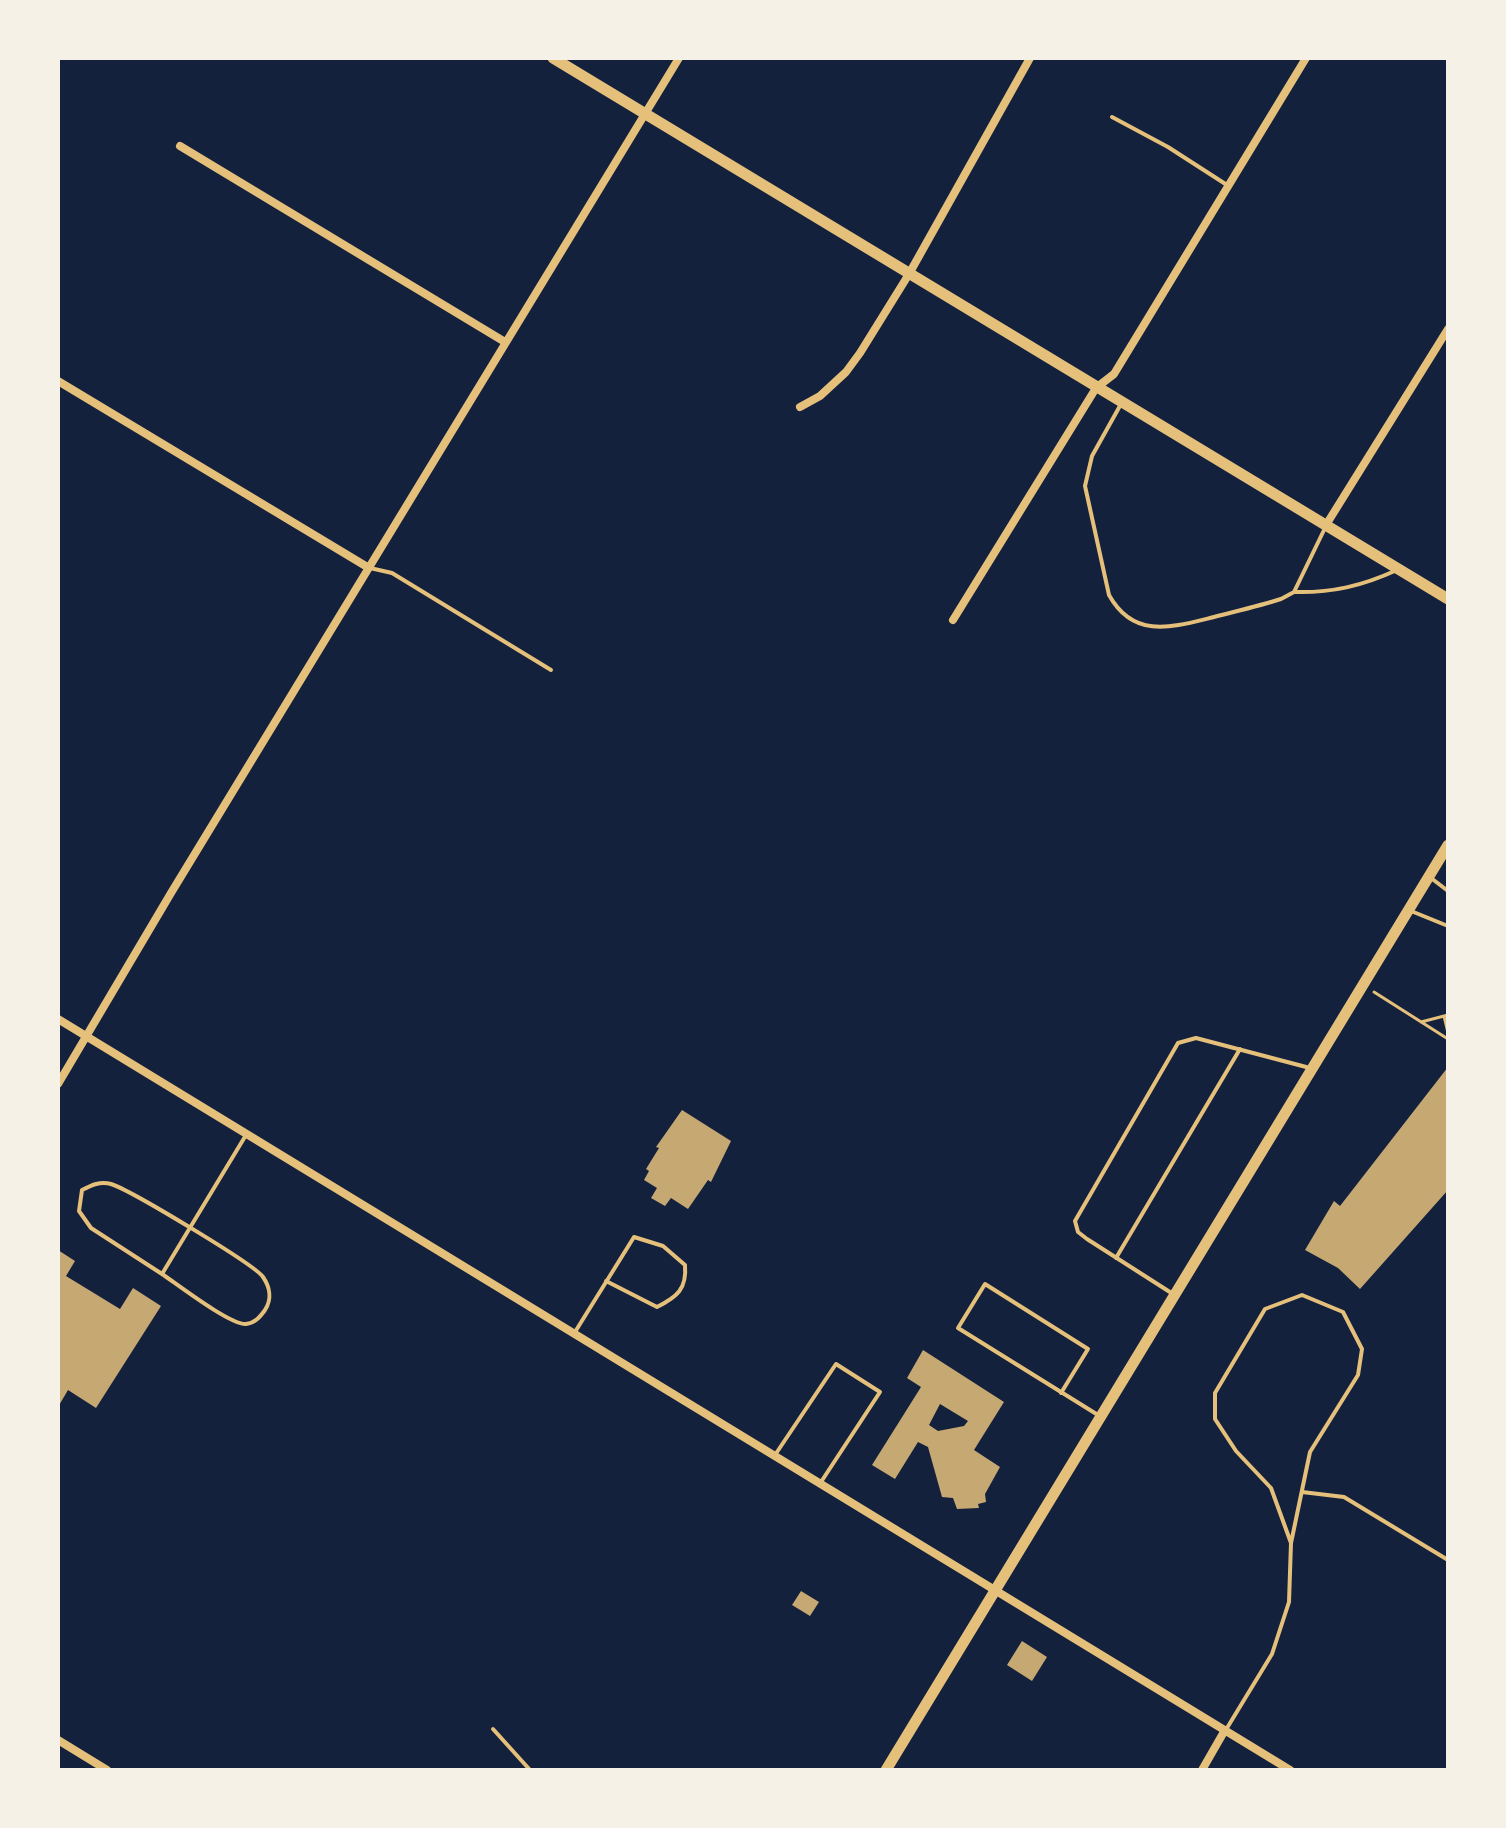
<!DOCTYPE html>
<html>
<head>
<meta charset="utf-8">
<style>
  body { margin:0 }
  #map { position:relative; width:1506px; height:1828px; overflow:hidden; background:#14213d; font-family:"Roboto Condensed",sans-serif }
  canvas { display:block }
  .frame { position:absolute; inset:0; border:60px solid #f6f1e7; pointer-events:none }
</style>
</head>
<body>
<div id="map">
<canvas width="1506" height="1828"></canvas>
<div class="frame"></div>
</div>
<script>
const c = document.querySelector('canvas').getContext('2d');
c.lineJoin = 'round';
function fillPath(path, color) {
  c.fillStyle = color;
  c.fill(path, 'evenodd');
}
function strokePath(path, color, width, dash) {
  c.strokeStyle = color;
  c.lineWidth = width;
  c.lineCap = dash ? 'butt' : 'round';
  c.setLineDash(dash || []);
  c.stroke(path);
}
fillPath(new Path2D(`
  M1448 1067V1190L1360 1289 1338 1268 1305 1250 1334 1201 1340 1206Z
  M682 1110 731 1141 711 1182 708 1180 688 1209 671 1198 665 1206 651 1198 657 1188 644 1180 649 1171 646 1169 659 1148 656 1147Z
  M58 1250 75 1261 66 1276 120 1309 133 1288 161 1306 96 1408 68 1390 58 1407Z
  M923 1350 1004 1402 974 1450 1000 1467 985 1494 986 1502 978 1504 979 1508 957 1509 953 1498 942 1497 928 1447 918 1442 895 1479 872 1465 921 1387 907 1378ZM940 1404 968 1421 964 1426 938 1431 929 1425Z
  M801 1591 819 1602 810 1616 792 1605Z
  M1022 1641 1047 1657 1032 1681 1007 1665Z`), '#c6a872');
strokePath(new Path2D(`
  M1374 992 1448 1039
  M1444 1016 1448 1033
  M1421 1022 1448 1015`), '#e5c07b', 3);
strokePath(new Path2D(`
  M1112 117 1168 147 1227 185
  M1121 404 1092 456 1085 486 1109 595C1134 640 1173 627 1214 617 1237 611 1259 606 1281 599L1294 592 1325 528
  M370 568 392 573 551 670
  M1294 592C1332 593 1362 586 1397 570
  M1431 878 1448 891
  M1411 911 1448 926
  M1116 1258 1240 1049
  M162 1274C177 1284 230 1325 246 1324 255 1323 260 1317 265 1310 272 1299 270 1287 263 1277 254 1264 130 1190 111 1184 100 1181 92 1185 82 1190L79 1211 91 1228 162 1274 246 1135
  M1173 1294 1087 1239 1078 1232 1075 1221 1178 1043 1196 1038 1310 1068
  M575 1332 634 1237 663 1246 685 1265C687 1289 677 1297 657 1307L606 1281
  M1061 1393 1088 1349 985 1284 958 1328 1098 1415
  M775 1455 836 1364 880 1392 821 1482
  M1302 1492 1344 1497 1448 1560
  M1227 1728 1272 1654 1289 1602 1291 1543 1310 1452 1358 1375 1362 1349 1343 1312 1302 1295 1265 1309 1215 1393V1419L1236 1451 1271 1488 1291 1543
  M493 1729 530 1770`), '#e5c07b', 4);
strokePath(new Path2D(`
  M180 146 505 342
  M58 381 369 568
  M800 407 820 396 846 372 860 353 909 274 1030 58
  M1326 525 1448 329
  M953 620 1096 388 1114 374 1306 58
  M58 1019 1290 1770
  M58 1084 171 893 679 58
  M58 1740 107 1770
  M1202 1770 1225 1730`), '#e5c07b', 8);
strokePath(new Path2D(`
  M553 58 1448 599
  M886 1770 1448 845`), '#e5c07b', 11);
</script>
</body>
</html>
